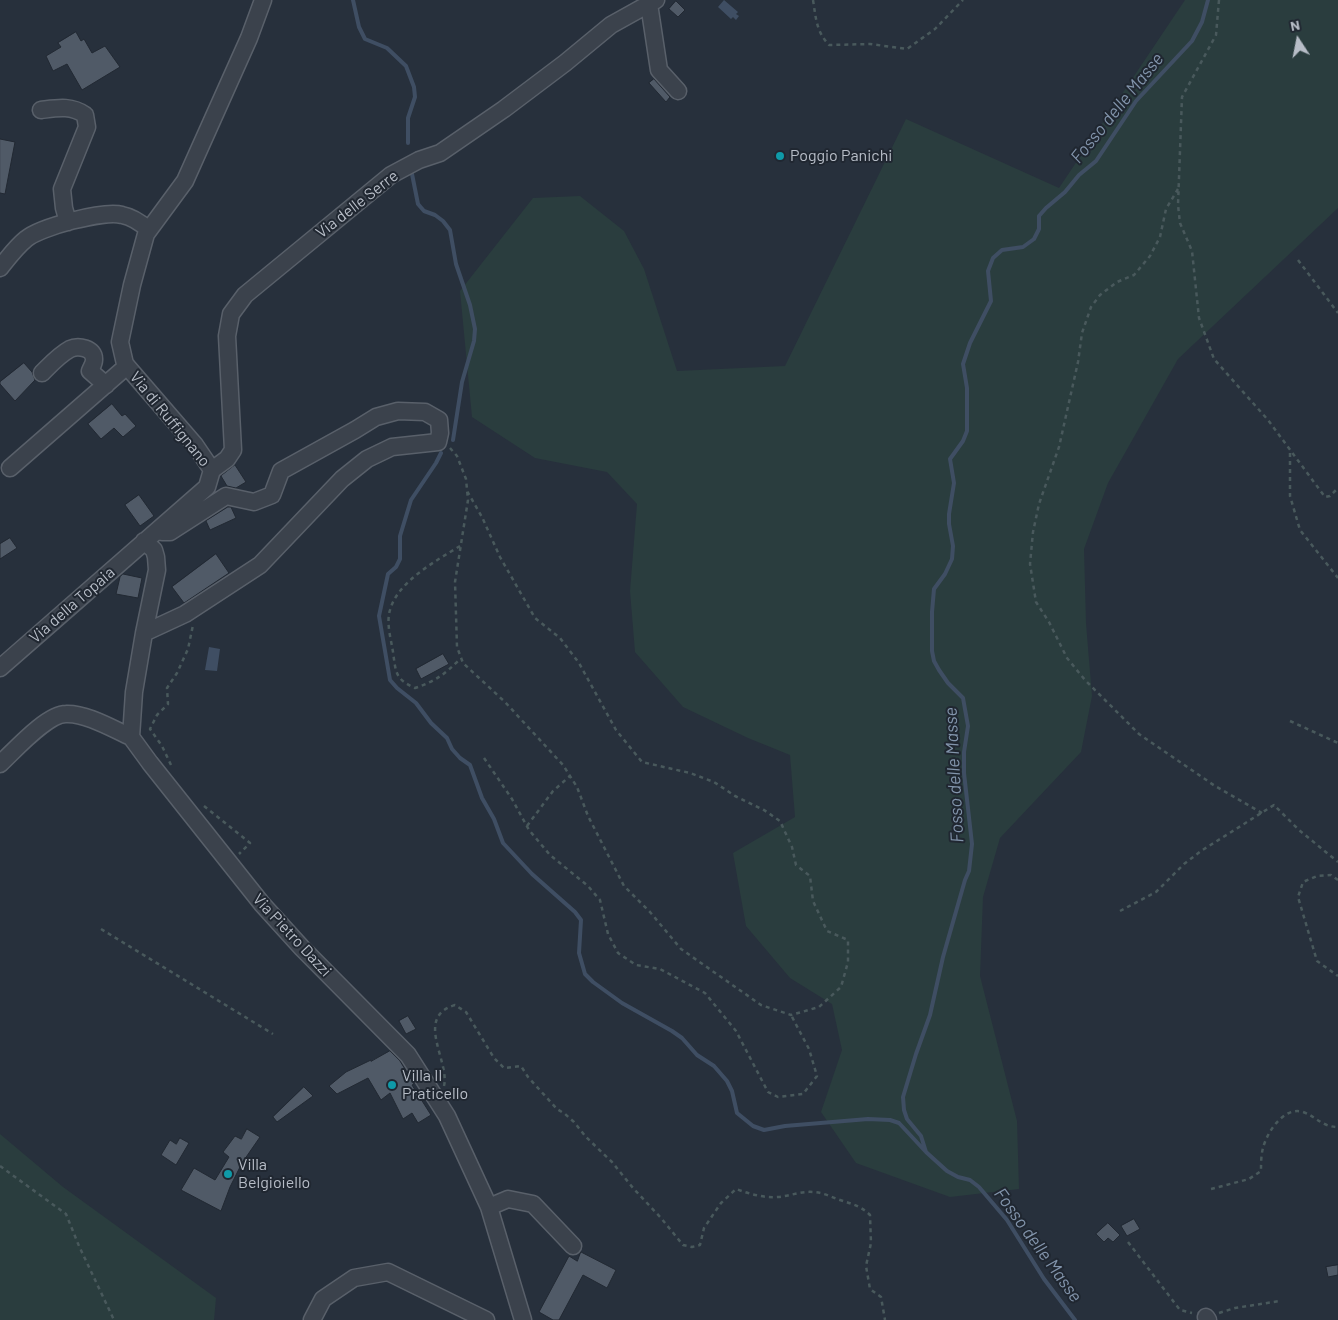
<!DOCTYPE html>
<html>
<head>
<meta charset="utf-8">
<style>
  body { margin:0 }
  #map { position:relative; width:1338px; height:1320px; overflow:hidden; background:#27303c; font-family:Barlow,sans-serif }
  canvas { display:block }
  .north { position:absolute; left:1273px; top:15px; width:50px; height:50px; -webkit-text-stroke:4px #202731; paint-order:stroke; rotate:349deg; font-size:14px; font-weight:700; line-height:20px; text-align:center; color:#b7bdc7 }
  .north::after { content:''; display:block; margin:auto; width:18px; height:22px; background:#b7bdc7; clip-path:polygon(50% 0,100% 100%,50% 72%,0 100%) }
</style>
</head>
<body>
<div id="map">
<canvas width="1338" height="1320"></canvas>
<div class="north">N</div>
</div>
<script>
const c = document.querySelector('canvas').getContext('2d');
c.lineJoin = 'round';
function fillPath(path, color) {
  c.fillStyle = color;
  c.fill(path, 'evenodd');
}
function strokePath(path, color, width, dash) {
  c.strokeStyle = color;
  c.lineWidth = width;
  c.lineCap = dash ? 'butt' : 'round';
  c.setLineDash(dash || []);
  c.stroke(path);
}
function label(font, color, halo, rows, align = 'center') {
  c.font = font + ' Barlow,sans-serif';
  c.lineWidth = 4;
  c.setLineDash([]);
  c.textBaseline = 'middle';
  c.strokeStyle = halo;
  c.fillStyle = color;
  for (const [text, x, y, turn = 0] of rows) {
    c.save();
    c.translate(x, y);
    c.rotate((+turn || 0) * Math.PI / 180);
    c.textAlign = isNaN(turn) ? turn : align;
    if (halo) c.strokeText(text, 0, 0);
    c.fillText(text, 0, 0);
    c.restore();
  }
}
fillPath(new Path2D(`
  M1185 0H1338V208L1178 359 1108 483 1084 549 1086 623 1092 696 1081 752 1000 838 983 897 980 976 1017 1121 1019 1189 950 1197 856 1163 821 1112 842 1050 832 1004 790 978 746 926 733 853 795 817 790 755 748 738 683 707 635 652 630 591 637 504 607 472 535 458 472 417 460 291 533 198 580 196 624 231 644 269 677 371 785 366 906 119 1059 188Z
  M0 1134 63 1187 216 1298 214 1320H0Z`), '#2a3d3e');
fillPath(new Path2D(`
  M724 0 738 12 736 14 739 16 736 20 733 17 731 19 718 7Z
  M209 647 220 649 217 671 205 670Z`), '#3f4e63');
strokePath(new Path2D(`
  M353 0 359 27 365 39 387 48 406 66 414 87 415 97 408 118V143
  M411 169 418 204 424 211 435 215 443 221 450 230 456 264 470 305 475 329 474 341 462 382 453 440
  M441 453 436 463 411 500 400 536V559L396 567 388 574 379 616 390 680 397 688 416 703 431 723 447 738 452 749 460 758 470 765 482 798 494 819 503 843 532 874 575 912 581 920 579 953 585 974 593 982 622 1003 672 1031 682 1038 697 1055 714 1066 727 1081 732 1091 737 1113 753 1126 764 1130 785 1126 868 1119 890 1120 899 1123 926 1152 947 1171 958 1177 970 1180 979 1187 1007 1220 1044 1279 1075 1320
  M926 1152 921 1136 907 1119 904 1110 903 1097 916 1054 930 1015 943 957 965 880 969 871 972 844 964 773V752L968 726 963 698 948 683 939 670 934 661 932 651V612L934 589 945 574 952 559 953 546 949 524V514L954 483 950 459 963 441 967 431V388L963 364 970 343 991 301 988 271 993 258 1002 250 1023 247 1034 239 1039 229V216L1046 208 1065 192 1079 175 1096 161 1136 101 1192 41 1202 22 1208 0`), '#3f4e63', 4);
const building = new Path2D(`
  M676 1 685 10 678 17 669 9Z
  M76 32 81 41 84 39 92 53 105 46 120 67 82 90 67 64 53 71 46 56 61 47 58 43Z
  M654 79 670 97 666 102 649 83Z
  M0 139 15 142 5 194 0 193Z
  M24 363 32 372 35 380 15 401 0 384V382Z
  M112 404 122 416 125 414 136 426 123 437 114 428 101 439 88 424Z
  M235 465 246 482 236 488 227 486 221 476Z
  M139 495 154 516 140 526 125 505Z
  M228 507H231L236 518 210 530 206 521Z
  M10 538 17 548 0 559V544Z
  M216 554 229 573 184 603 172 587Z
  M123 574 142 578 138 598 116 594 120 577Z
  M443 654 449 664 421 679 416 669Z
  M408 1016 416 1029 406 1034 399 1021Z
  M390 1051 400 1061 414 1084 412 1085 431 1115 418 1123 412 1113 403 1119 390 1093 381 1100 368 1078 337 1094 329 1086 346 1072 371 1060V1061Z
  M304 1087 313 1096 277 1122 273 1117Z
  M247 1129 260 1137 242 1163 230 1187 221 1211 181 1190 194 1168 215 1180 229 1157 223 1152 235 1136 241 1139Z
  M180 1138 189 1143 176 1165 161 1155 170 1140 176 1144Z
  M1134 1219 1140 1229 1127 1236 1121 1226Z
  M1108 1223 1120 1235 1113 1242 1108 1238 1104 1242 1096 1234Z
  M581 1252 616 1270 607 1288 583 1275 559 1320H553L539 1312 569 1256 577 1261Z
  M1338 1265V1275L1328 1277 1326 1267Z`);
fillPath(building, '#505a67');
strokePath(building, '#222933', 1);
const minor = new Path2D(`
  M649 4 659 70 678 91
  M41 110C57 108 71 105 85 115L87 127 62 189 64 208 68 222
  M0 268C8 258 16 247 26 239 40 227 104 210 122 215 133 217 141 223 149 230
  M42 373C51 364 59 355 70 349 78 345 95 348 94 360 94 364 91 368 90 371L106 385
  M10 468 127 366
  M212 470 227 459 233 450 227 336 231 314 245 295 391 175 419 160 440 153 504 109 565 63 611 25 656 0
  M144 541 154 550 156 557 157 570 144 633 134 692 131 737 150 763 262 904 302 948 408 1055 447 1116 489 1207 523 1320
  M144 633 185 614 260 565 342 479 367 459 392 447 438 442 440 433 439 420 425 412 398 411 376 417 355 430 281 471 272 495 254 502 226 496 170 532H162
  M0 668 207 487 212 470 195 445 125 364 120 342 132 285 146 234 185 181 249 38 263 0
  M0 764C15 750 47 714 66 714 86 713 113 729 131 737
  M489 1207 508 1199 533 1204 573 1246
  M1206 1317 1208 1320
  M312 1320 323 1299 354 1278 388 1272 486 1320`);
strokePath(minor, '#59606a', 19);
strokePath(new Path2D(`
  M813 0C816 18 816 31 829 45L870 44 907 49 935 29 963 0
  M1219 0 1216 35 1182 97 1178 205 1180 223 1192 251 1199 318 1214 359 1268 420 1325 497 1330 496 1338 488
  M1178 189 1166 209 1160 237 1150 256 1134 275 1117 282 1100 295 1091 307 1082 333 1078 362 1059 447 1039 504 1033 532 1030 564 1036 602 1049 622 1067 658 1085 680 1139 734 1215 786 1262 813
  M1298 260 1338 313
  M450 448 457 456 466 479 468 500 455 582 457 647 463 663 505 702 563 765 577 787 588 816 624 886 650 912 681 949 761 1005 791 1015 819 1007 841 987 848 962V940L827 931 813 901 810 876 796 865 792 847 780 821 764 810 735 796 714 782 690 773 642 762 616 730 579 663 560 638 535 618 500 557 482 517 467 491
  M1290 453V496L1300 530 1338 578
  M460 546C436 561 398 581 390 610 386 623 391 639 393 652 396 673 395 679 415 688 436 681 445 674 460 659
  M1290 721 1338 743
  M484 758 512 799 529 830 550 855 588 886 600 900 608 934 618 953 636 965 660 969 705 993 736 1031 768 1092 778 1097 803 1094 817 1076 809 1049 791 1015
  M171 765 162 746 150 729 157 715 168 704 167 688 177 673 188 649 193 625
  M204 806 250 843 239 854
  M527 826 553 791 570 776
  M1338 880 1331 875 1317 876 1303 882 1298 897 1317 961 1338 976
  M1120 911 1156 892 1184 864 1201 851 1274 805 1299 830 1338 862
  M101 929 273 1034
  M444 1086C450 1061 414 1017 455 1005L466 1012 494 1058 504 1068 521 1066 528 1077 557 1109 565 1114 574 1122 586 1137 612 1162 633 1188 661 1218 683 1245 692 1247 700 1245 704 1228 721 1203 736 1189C750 1194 763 1198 778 1197 790 1196 801 1191 813 1192 822 1192 831 1197 840 1200 852 1204 861 1206 870 1215L871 1243 866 1266 870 1289 881 1297 885 1320
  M0 1166 66 1214 79 1246 114 1320
  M1211 1189 1249 1179 1261 1171C1261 1164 1261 1155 1263 1148 1267 1132 1284 1106 1303 1112 1317 1117 1322 1127 1338 1127
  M1128 1242 1180 1310 1192 1313
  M1219 1313 1235 1308 1280 1301`), '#49595c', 2.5, [4, 4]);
strokePath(minor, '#3b424c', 16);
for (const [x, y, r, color] of [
  [780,156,5,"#0f9aa8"],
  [392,1085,5,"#0f9aa8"],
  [228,1174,5,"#0f9aa8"]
]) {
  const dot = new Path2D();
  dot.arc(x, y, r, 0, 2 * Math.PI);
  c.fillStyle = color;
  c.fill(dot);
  strokePath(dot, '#202731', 2);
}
label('16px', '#b7bdc7', '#202731', [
  ["Poggio Panichi",790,156],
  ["Villa Il",402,1076],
  ["Praticello",402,1094],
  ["Villa",238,1165],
  ["Belgioiello",238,1183]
], 'left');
label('16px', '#b7bdc7', '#202731', [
  ["Via delle Serre",357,204,-38],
  ["Via di Ruffignano",170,419,51],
  ["Via della Topaia",72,605,-41],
  ["Via Pietro Dazzi",292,935,47]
]);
label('italic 18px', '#8294ab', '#202731', [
  ["Fosso delle Masse",1117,108,-51],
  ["Fosso delle Masse",954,775,-93],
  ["Fosso delle Masse",1038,1245,54]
]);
</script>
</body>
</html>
